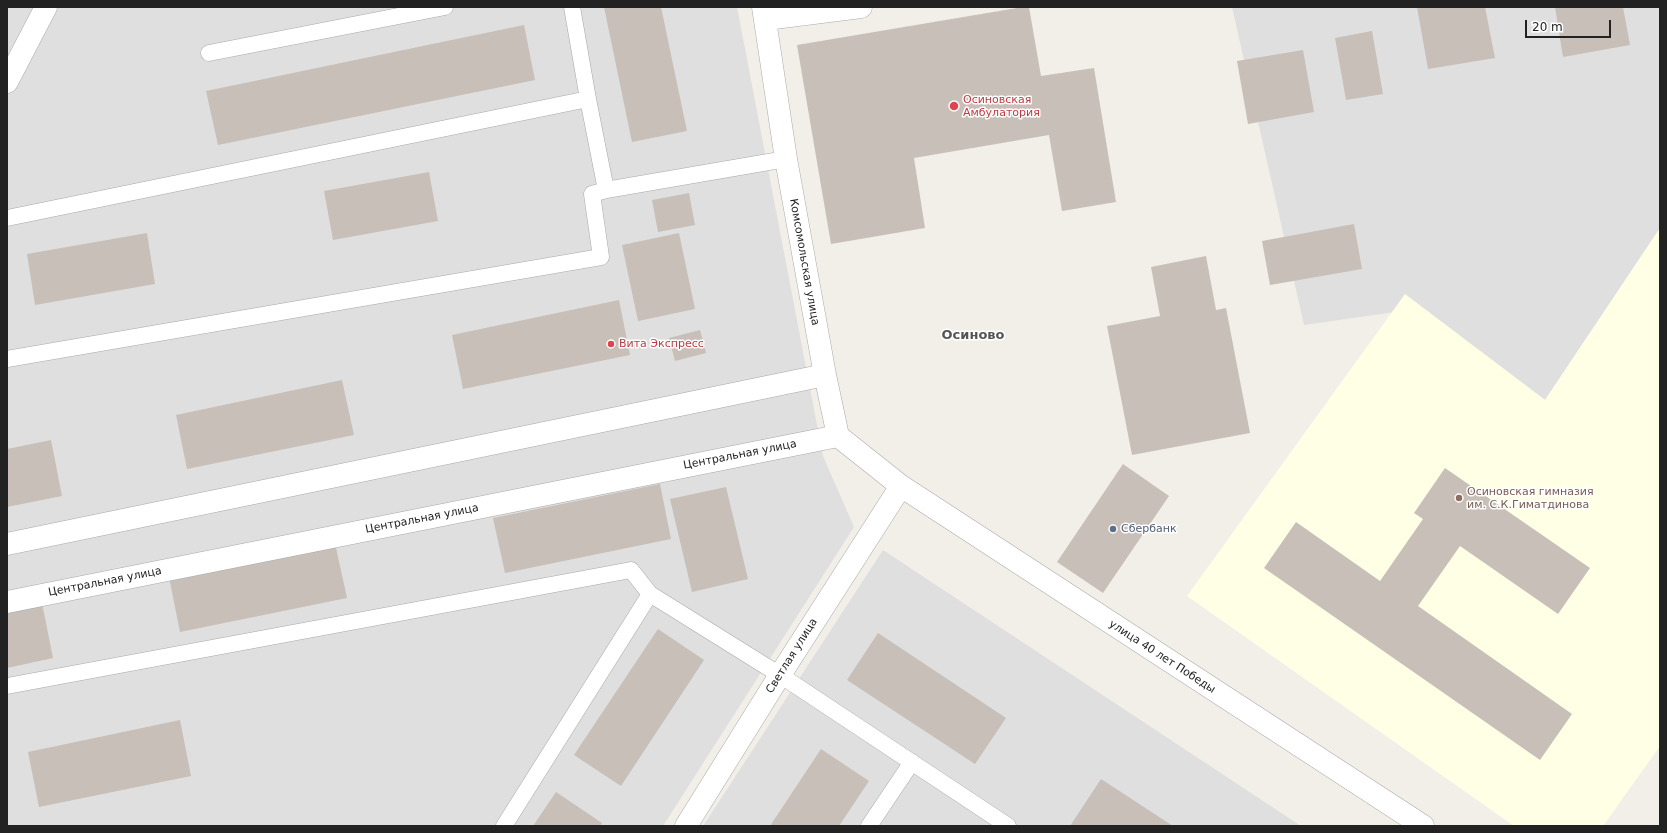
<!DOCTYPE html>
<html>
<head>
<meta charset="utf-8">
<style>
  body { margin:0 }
  #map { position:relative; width:1667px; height:833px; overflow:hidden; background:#f2efe9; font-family:"DejaVu Sans",sans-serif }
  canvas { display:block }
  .frame { position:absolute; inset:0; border:8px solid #222; pointer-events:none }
  .scale { position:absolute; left:1525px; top:20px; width:86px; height:18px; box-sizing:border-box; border:2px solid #222; border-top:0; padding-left:5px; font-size:12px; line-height:14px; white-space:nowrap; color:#222; -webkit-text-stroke:3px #fff; paint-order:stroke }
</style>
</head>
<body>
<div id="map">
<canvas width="1667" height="833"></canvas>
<div class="frame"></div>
<div class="scale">20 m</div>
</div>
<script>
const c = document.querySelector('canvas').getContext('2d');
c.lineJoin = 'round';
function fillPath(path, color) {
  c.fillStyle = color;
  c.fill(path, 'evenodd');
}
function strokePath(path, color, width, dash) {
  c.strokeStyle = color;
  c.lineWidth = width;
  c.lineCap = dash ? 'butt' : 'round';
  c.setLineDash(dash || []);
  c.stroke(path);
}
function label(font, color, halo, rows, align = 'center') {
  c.font = font + ' "DejaVu Sans",sans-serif';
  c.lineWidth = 3;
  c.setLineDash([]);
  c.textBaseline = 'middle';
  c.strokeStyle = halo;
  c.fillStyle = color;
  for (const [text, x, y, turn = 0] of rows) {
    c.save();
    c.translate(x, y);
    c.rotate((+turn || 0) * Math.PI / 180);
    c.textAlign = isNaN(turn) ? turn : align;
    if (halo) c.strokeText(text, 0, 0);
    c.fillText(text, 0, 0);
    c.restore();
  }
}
fillPath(new Path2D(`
  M7 7H737L823 456 854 527 663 826H7Z
  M1232 7H1660V228L1545 400 1423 308 1304 325Z
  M883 550 1301 826H703Z`), '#e0dfdf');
fillPath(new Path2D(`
  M1660 228V746L1603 826H1514L1187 596 1405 294 1545 400Z`), '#ffffe5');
fillPath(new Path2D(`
  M604 7H661L687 131 632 142Z
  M1023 7H1029L1041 76 1094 68 1116 202 1062 211 1049 135 914 158 925 228 831 244 797 45Z
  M1417 7H1485L1495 58 1428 69Z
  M1555 7H1623L1630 45 1563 57Z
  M524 25 535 80 218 145 206 91Z
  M1372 31 1383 94 1346 100 1335 38Z
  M1303 50 1314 112 1248 124 1237 61Z
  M429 172 438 221 333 240 324 191Z
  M689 193 695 225 658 232 652 200Z
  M1354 224 1362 269 1270 285 1262 241Z
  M147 233 155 284 35 305 27 254Z
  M679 233 695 309 638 321 622 245Z
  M1206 256 1216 310 1226 308 1250 433 1132 455 1107 326 1160 316 1151 267Z
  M619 300 630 355 463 389 452 335Z
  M700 330 706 353 675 361 669 338Z
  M342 380 354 435 187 469 176 415Z
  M51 440 62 496 7 507V449Z
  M1123 464 1169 496 1103 593 1057 562Z
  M1445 468 1590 568 1558 614 1460 546 1418 606 1572 714 1540 760 1264 568 1296 522 1380 581 1423 519 1414 513Z
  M660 484 671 539 505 573 493 518Z
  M726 487 748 579 692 592 670 499Z
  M335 543 347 598 180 632 169 577Z
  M42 603 53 658 7 668V611Z
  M658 629 704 660 621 786 574 755Z
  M878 633 1006 718 975 764 847 680Z
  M180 720 191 776 39 807 28 752Z
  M821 749 869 781 839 826H770Z
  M1101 779 1173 826H1070Z
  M556 792 602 823 600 826H533Z`), '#c7bfb8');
const lane = new Path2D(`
  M572 7 588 99 606 190 786 159
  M209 53 445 7
  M7 218 588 99
  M7 359 601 257 592 194 606 190
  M7 686 631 570 650 594
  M504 826 650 594 780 675 1008 826
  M869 826 912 762`);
const street = new Path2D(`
  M763 7 786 159 825 375 838 436 901 486 1423 826
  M766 19 861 7
  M7 82 46 7
  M7 544 825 375
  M7 602 838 436
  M686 826 780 675 901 486`);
strokePath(lane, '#a9a9a9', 17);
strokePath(street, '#a9a9a9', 23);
strokePath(lane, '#fff', 16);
strokePath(street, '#fff', 22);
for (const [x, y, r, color] of [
  [954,106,5,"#e0444e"],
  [611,344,4,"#e0444e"],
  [1459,498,4,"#8d6e63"],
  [1113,529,4,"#5c6f8a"]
]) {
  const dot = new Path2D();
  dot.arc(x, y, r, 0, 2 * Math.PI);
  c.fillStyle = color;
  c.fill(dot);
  strokePath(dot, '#fff', 1.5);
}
label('11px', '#be3a42', '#fff', [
  ["Осиновская",963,100],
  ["Амбулатория",963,113],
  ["Вита Экспресс",619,344]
], 'left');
label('11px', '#222', '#fff', [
  ["Комсомольская улица",804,262,80],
  ["Центральная улица",740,455,-11],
  ["Центральная улица",422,519,-11],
  ["Центральная улица",105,582,-11],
  ["Светлая улица",792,656,-58],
  ["улица 40 лет Победы",1162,657,33]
]);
label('11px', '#785e54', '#fff', [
  ["Осиновская гимназия",1467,492],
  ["им. С.К.Гиматдинова",1467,505]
], 'left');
label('11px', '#4e5e75', '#fff', [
  ["Сбербанк",1121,529]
], 'left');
label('bold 13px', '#555', '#fff', [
  ["Осиново",973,336]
]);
</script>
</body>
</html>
